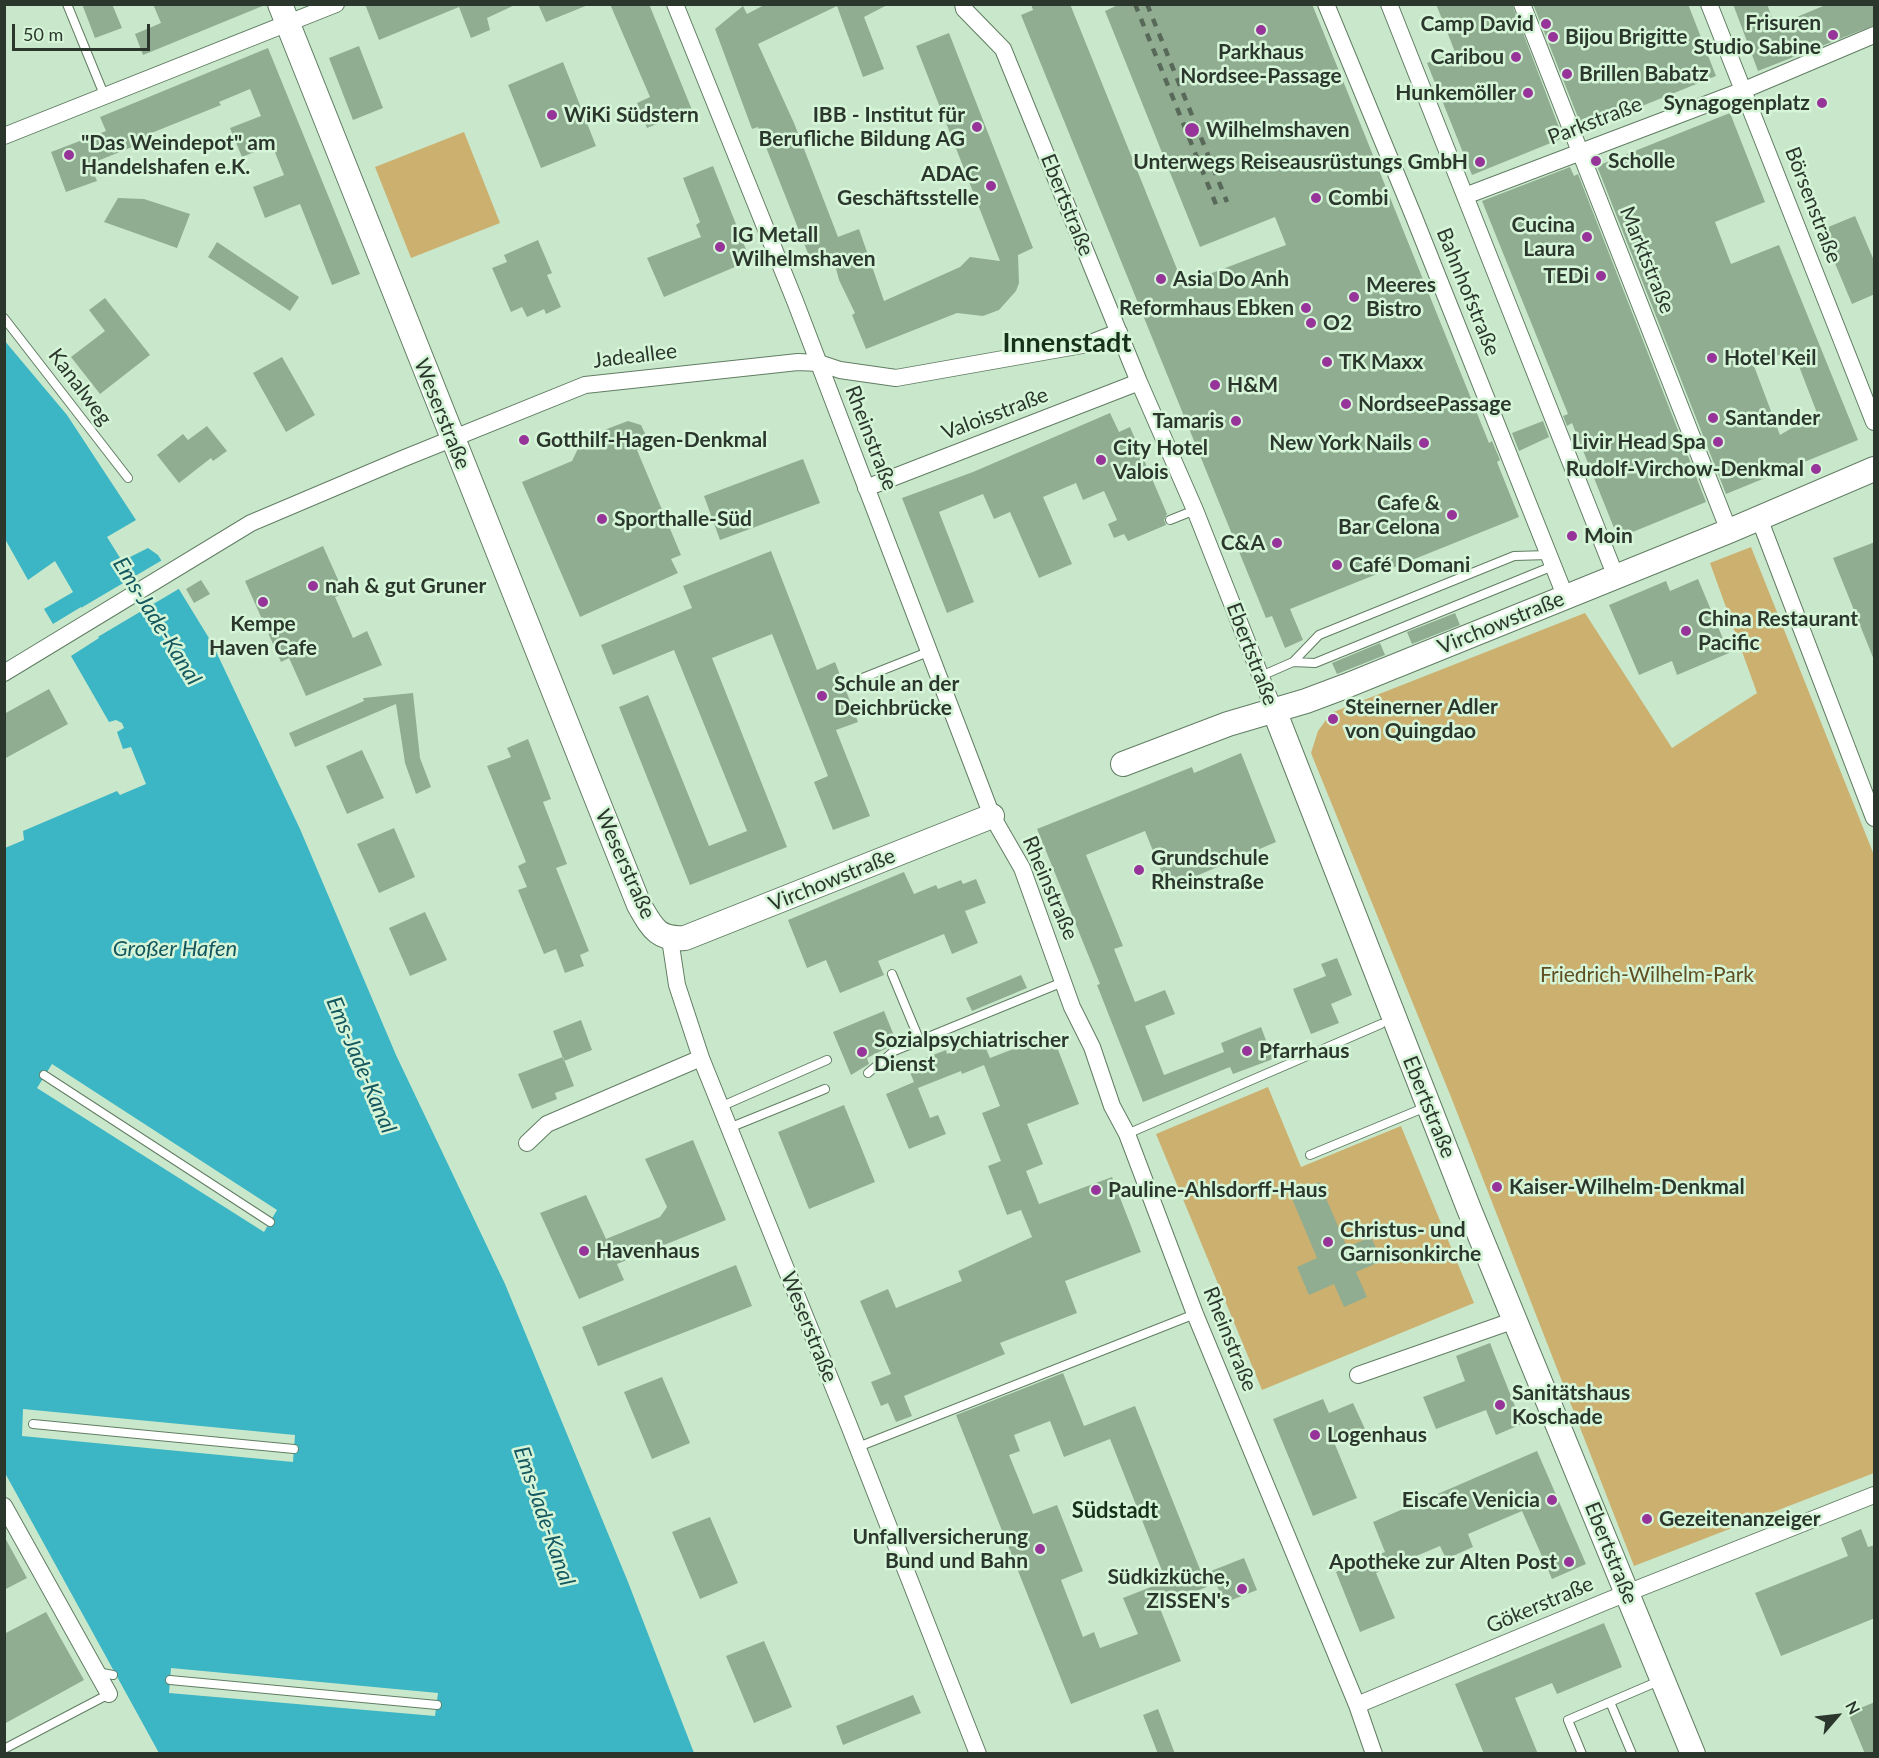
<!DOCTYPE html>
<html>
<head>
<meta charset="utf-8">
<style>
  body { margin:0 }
  #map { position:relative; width:1879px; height:1758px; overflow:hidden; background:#c9e8cb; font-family:Lato,sans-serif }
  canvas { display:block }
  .frame { position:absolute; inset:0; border:6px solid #2b372c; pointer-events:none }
  .north { position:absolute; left:1807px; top:1686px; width:60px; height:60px; -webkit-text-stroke:4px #d6f5d8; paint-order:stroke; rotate:62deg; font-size:16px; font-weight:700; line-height:24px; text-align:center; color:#2b372c }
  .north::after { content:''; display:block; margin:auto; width:21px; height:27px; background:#2b372c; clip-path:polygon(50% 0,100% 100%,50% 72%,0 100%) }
  .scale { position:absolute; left:12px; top:24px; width:138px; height:27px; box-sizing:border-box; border:3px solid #2b372c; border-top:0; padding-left:8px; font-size:18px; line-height:21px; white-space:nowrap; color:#2b372c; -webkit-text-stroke:4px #d6f5d8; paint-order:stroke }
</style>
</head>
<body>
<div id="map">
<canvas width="1879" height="1758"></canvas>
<div class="frame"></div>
<div class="north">N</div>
<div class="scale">50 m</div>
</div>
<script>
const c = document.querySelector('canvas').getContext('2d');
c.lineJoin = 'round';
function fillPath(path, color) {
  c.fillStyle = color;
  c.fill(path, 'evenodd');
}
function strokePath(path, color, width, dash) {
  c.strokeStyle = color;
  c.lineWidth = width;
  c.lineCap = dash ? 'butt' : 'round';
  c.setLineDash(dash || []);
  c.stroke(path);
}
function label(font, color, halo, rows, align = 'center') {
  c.font = font + ' Lato,sans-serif';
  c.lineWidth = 5;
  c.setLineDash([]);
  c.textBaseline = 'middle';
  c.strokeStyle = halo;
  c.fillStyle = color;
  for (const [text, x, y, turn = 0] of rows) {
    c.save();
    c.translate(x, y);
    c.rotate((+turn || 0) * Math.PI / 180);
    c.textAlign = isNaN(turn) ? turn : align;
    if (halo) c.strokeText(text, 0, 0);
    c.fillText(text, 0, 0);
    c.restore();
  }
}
fillPath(new Path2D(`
  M464 132 500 223 411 258 375 167Z
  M1751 547 1874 855V1473L1634 1566 1451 1097 1311 753 1318 731 1331 713 1585 613 1672 748 1757 693 1710 563Z
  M1268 1087 1301 1167 1401 1126 1474 1303 1262 1390 1156 1134Z`), '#ccb070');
fillPath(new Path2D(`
  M4 340 67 415 136 520 107 537 122 561 148 548 158 555 212 643 300 829 396 1055 505 1284 628 1582 694 1753H159L5 1473V848L24 840 23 831 117 791 120 795 146 784 131 747 123 749 117 732 124 728 122 723 116 720 109 722 71 656 99 638 81 607 53 624 44 609 73 592 55 561 28 580 5 539ZM52 1064 277 1210 264 1232 37 1088ZM23 1409 295 1435 293 1462 22 1436ZM171 1668 438 1693 435 1716 169 1693Z`), '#3cb5c4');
fillPath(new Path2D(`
  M164 559 182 587 69 654 95 637 80 611 55 627 52 625Z`), '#c9e8cb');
fillPath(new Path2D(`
  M82 4H112L122 28 95 38Z
  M153 4H265V5L143 55 135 34 161 23Z
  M365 4H517L487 18 490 30 471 38 459 7 379 40Z
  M538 4H587L588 5 546 22Z
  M610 4H649L692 110 647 128 637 103 650 97Z
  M766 4H889L864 17 884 69 863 77 837 6 758 44 794 123 838 237 859 229 884 301 960 267 970 257 1000 261 916 46 949 33 1033 248 1018 255 1019 283 1016 291 999 310 983 316 957 313 866 349 852 315 855 313 839 280 832 253 811 261 758 127 752 129 715 29 743 6 747 14Z
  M1031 4H1070L1183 284 1286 245 1275 217 1200 247 1105 11 1120 4H1312L1489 443 1492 441 1500 460 1497 462 1519 517 1290 609 1303 640 1285 648 1272 616 1266 618 1021 15 1033 10Z
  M1436 4H1512L1563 138 1472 175 1427 63 1455 52Z
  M1533 4H1688L1716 76 1583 130Z
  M1733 4H1767L1775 26 1828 4H1875V25L1758 71Z
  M359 46 383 108 353 120 329 58Z
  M268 48 360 274 332 285 300 204 265 218 253 187 284 175 272 145 242 157 230 128 261 116 250 89 219 102 221 105 149 134 152 139 90 164 97 181 66 192 51 152 106 131 100 117Z
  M563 62 596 146 541 168 508 85Z
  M1730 113 1765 202 1715 222 1731 264 1779 245 1858 440 1726 494 1597 166ZM1781 354 1797 361 1817 413 1780 435 1754 366Z
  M713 166 747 252 742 264 664 297 647 258 701 237 696 225 700 222 683 178Z
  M1570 167 1574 176 1578 174 1706 502 1618 538 1572 423 1567 426 1563 416 1568 414 1482 201Z
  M118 198 144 199 190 214 177 248 104 222Z
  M1855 216 1875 263V294L1852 304 1821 230Z
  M538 240 552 273 547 275 561 307 546 314 544 309 527 317 522 307 511 312 492 268 507 262 504 255Z
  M217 242 299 297 290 311 208 257Z
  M105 298 150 355 100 394 71 357 105 331 89 310Z
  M282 357 315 415 286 432 253 373Z
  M1110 413 1119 432 1130 427 1167 514 1164 520 1166 525 1128 541 1124 534 1114 538 1108 524 1117 520 1104 491 1083 500 1076 483 1043 497 1072 564 1039 578 1010 512 994 519 983 494 939 512 974 602 947 613 902 498 973 472Z
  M628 421 641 425 650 444 637 450 681 555 671 559 678 573 580 617 522 482 572 461 583 438Z
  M1543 421 1549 437 1519 451 1512 433Z
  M207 426 227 451 213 461 211 458 179 483 157 455 183 434 188 440Z
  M803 459 820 503 720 540 704 496Z
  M1875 542V660H1874L1833 558Z
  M323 546 344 593 335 597 353 638 367 631 382 665 306 696 289 658 281 662 245 581Z
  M771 551 817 670 835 662 858 722 836 730 870 816 833 830 814 782 828 776 772 634 712 658 787 847 690 885 619 707 648 695 709 846 747 831 674 650 613 675 601 645 692 608 683 586Z
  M1698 579 1729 653 1677 675 1672 661 1639 675 1609 605 1666 581 1670 591Z
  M201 580 210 594 194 603 186 589Z
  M1455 613 1460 625 1412 644 1407 632Z
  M1380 643 1385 655 1337 674 1332 663Z
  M49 689 68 724 4 759V714Z
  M413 693 420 758 431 787 416 794 405 763 396 704 295 747 289 733 364 701 363 698Z
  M528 739 551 799 543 802 567 864 556 868 589 951 580 955 584 966 565 973 556 949 544 954 518 890 527 887 518 866 526 862 487 766 511 757 507 748Z
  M362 750 384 798 347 814 326 766Z
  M1241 753 1276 842 1168 888 1145 831 1086 855 1123 946 1114 949 1135 1002 1165 990 1175 1014 1145 1026 1164 1075 1224 1052 1221 1043 1261 1027 1273 1059 1233 1074 1230 1067 1143 1102 1097 985 1100 984 1037 829 1192 767 1194 773Z
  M394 828 415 877 379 893 357 844Z
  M904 872 914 894 936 885 938 889 961 880 963 884 976 879 986 903 965 911 978 943 952 954 944 934 878 961 884 975 840 993 826 960 807 968 788 920Z
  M425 912 447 960 410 976 389 928Z
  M1337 958 1352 995 1331 1004 1339 1023 1311 1034 1293 989 1326 976 1321 964Z
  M1021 975 1027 988 972 1011 966 998Z
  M884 1011 897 1043 867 1058 869 1064 851 1075 833 1032Z
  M581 1020 592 1050 564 1061 553 1031Z
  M1052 1034 1079 1104 1027 1124 1043 1164 1026 1171 1039 1204 1112 1177 1141 1252 1065 1281 1077 1313 1000 1343 1005 1354 904 1396 912 1416 896 1422 888 1403 881 1406 871 1382 891 1374 860 1301 888 1289 896 1308 962 1281 958 1271 1032 1237 1021 1210 1007 1215 988 1166 1001 1161 982 1113 1000 1106 984 1065 962 1074 961 1071 918 1088 930 1118 938 1115 946 1134 909 1149 886 1094 914 1082 907 1065 946 1050 947 1054 982 1039 990 1058Z
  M563 1057 574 1086 555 1093 557 1099 532 1109 518 1074Z
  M844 1105 875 1182 809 1209 778 1132Z
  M693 1140 726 1220 617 1264 624 1280 579 1299 540 1213 586 1195 606 1239 660 1217 667 1207 645 1159Z
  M1319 1182 1347 1247 1371 1237 1382 1261 1356 1272 1367 1297 1344 1307 1334 1284 1309 1295 1297 1267 1317 1258 1290 1194Z
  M736 1265 752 1306 598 1366 582 1327Z
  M1490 1343 1522 1424 1496 1435 1486 1410 1436 1429 1423 1397 1465 1381 1456 1356Z
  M1063 1373 1084 1426 1135 1406 1207 1587 1159 1606 1181 1661 1071 1704 956 1415ZM1050 1421 1064 1457 1110 1439 1166 1581 1123 1598 1138 1634 1100 1648 1094 1632 1083 1637 1061 1580 1083 1571 1057 1505 1033 1514 1009 1455 1020 1451 1014 1435Z
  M662 1377 690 1443 652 1459 624 1392Z
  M1323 1399 1329 1413 1353 1403 1365 1429 1334 1442 1357 1498 1313 1516 1273 1419Z
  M1537 1451 1586 1564 1552 1579 1522 1511 1468 1534 1473 1547 1446 1559 1440 1546 1376 1573 1395 1618 1360 1632 1336 1572 1385 1552 1373 1522Z
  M710 1517 738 1583 700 1599 672 1532Z
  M1861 1529 1868 1547 1875 1545V1618L1781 1656 1755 1593 1848 1556 1841 1538Z
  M4 1536 27 1578 4 1590Z
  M1244 1558 1257 1590 1224 1603 1211 1571Z
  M46 1612 84 1680 4 1724V1634Z
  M1604 1623 1622 1667 1557 1694 1552 1683 1515 1698 1538 1754H1484L1455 1684Z
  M764 1641 792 1707 754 1723 726 1656Z
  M913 1695 921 1713 843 1745 836 1726Z
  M1875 1702V1754H1865L1848 1713Z
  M1158 1709 1175 1754H1158L1143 1715Z`), '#90ad92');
const lane = new Path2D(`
  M67 4 105 97
  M4 318 128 478
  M1170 520 1195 510
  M1293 662 1315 663 1553 566
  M1261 676 1293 662 1319 635 1514 556 1549 555
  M860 679 928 652
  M892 974 919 1039
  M868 1073 894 1051 1063 982
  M44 1075 270 1222
  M720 1107 827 1060
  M729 1128 825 1089
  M1127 1134 1381 1024
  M1310 1155 1426 1107
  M33 1424 294 1449
  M858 1447 1195 1314
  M97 1672 113 1675
  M170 1680 437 1705
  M4 1749 109 1694
  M1582 1754 1568 1720 1610 1702
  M1632 1754 1610 1702 1659 1681`);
const street = new Path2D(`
  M675 4 795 301 992 816 1022 868 1072 1007 1092 1047 1112 1106 1127 1134 1195 1314 1357 1705 1374 1754
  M963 4 964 9 1003 49 1139 382 1195 510 1274 710
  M1326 4 1414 217 1566 598
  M1389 4 1616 577
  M1522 4 1729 531
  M1709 4 1874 422
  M4 136 336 4
  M1465 196 1744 90 1874 35
  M866 488 1139 382
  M1759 518 1874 818
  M4 673 251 523 402 459 585 385 798 362 819 363 840 370 896 378 1088 344 1119 332
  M670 939 677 985 701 1058 848 1423 978 1754
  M527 1143 547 1124 701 1058
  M1358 1375 1515 1320
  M4 1506 109 1694
  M1357 1705 1607 1601 1874 1495`);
const secondary = new Path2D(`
  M280 4 639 905C652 927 657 940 685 938L992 816
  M1274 710 1469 1209 1693 1754
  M1123 764 1228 724 1306 701 1346 686 1729 531 1874 469`);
strokePath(lane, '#617d63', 10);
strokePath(street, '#617d63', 18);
strokePath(secondary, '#617d63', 26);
strokePath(lane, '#fff', 8);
strokePath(street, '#fff', 16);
strokePath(secondary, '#fff', 24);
strokePath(new Path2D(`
  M1135 4 1217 207
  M1147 4 1227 202`), '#586959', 4.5, [8, 8]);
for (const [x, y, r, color] of [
  [1546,24,6,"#97349a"],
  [1261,30,6,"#97349a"],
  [1833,35,6,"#97349a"],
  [1553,37,6,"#97349a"],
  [1516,57,6,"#97349a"],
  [1567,74,6,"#97349a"],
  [1528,93,6,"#97349a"],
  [1822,103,6,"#97349a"],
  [552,115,6,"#97349a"],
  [977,127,6,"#97349a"],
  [1192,130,8,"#97349a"],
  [69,155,6,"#97349a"],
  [1596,161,6,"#97349a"],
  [1480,162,6,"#97349a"],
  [991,186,6,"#97349a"],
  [1316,198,6,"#97349a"],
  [1587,237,6,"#97349a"],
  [720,247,6,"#97349a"],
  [1601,276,6,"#97349a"],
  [1161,279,6,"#97349a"],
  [1354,297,6,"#97349a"],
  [1306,308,6,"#97349a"],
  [1311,323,6,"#97349a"],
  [1712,358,6,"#97349a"],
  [1327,362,6,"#97349a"],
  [1215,385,6,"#97349a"],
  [1346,404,6,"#97349a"],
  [1713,418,6,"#97349a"],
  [1236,421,6,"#97349a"],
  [524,440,6,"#97349a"],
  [1718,442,6,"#97349a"],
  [1424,443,6,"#97349a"],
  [1101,460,6,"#97349a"],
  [1816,469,6,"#97349a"],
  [1452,515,6,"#97349a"],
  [602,519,6,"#97349a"],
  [1572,536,6,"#97349a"],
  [1277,543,6,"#97349a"],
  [1337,565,6,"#97349a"],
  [313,586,6,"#97349a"],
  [263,602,6,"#97349a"],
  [1686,631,6,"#97349a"],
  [822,696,6,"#97349a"],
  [1333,719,6,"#97349a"],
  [1139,870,6,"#97349a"],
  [1247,1051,6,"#97349a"],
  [862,1052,6,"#97349a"],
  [1497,1187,6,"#97349a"],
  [1096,1190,6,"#97349a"],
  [1328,1242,6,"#97349a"],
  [584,1251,6,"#97349a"],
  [1500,1405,6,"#97349a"],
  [1315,1435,6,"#97349a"],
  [1552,1500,6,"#97349a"],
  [1647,1519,6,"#97349a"],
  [1040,1549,6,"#97349a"],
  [1569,1562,6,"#97349a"],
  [1242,1589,6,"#97349a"]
]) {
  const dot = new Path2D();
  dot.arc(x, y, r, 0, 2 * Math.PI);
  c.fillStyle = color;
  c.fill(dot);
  strokePath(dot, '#d6f5d8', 2);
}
label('bold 21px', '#2b372c', '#d6f5d8', [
  ["Frisuren",1821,23,"right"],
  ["Studio Sabine",1821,47,"right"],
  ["Camp David",1534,24,"right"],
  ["Bijou Brigitte",1565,37],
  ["Parkhaus",1261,52,"center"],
  ["Nordsee-Passage",1261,76,"center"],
  ["Caribou",1504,57,"right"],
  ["Brillen Babatz",1579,74],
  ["Hunkemöller",1516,93,"right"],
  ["Synagogenplatz",1810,103,"right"],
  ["WiKi Südstern",564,115],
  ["IBB - Institut für",965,115,"right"],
  ["Berufliche Bildung AG",965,139,"right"],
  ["Wilhelmshaven",1206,130],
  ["\"Das Weindepot\" am",81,143],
  ["Handelshafen e.K.",81,167],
  ["Scholle",1608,161],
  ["Unterwegs Reiseausrüstungs GmbH",1468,162,"right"],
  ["ADAC",979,174,"right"],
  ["Geschäftsstelle",979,198,"right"],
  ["Combi",1328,198],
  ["Cucina",1575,225,"right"],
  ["Laura",1575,249,"right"],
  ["IG Metall",732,235],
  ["Wilhelmshaven",732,259],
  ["TEDi",1589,276,"right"],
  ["Asia Do Anh",1173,279],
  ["Meeres",1366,285],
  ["Bistro",1366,309],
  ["Reformhaus Ebken",1294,308,"right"],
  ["O2",1323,323],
  ["Hotel Keil",1724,358],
  ["TK Maxx",1339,362],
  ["H&M",1227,385],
  ["NordseePassage",1358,404],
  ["Santander",1725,418],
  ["Tamaris",1224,421,"right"],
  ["Gotthilf-Hagen-Denkmal",536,440],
  ["Livir Head Spa",1706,442,"right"],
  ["New York Nails",1412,443,"right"],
  ["City Hotel",1113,448],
  ["Valois",1113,472],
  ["Rudolf-Virchow-Denkmal",1804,469,"right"],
  ["Cafe &",1440,503,"right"],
  ["Bar Celona",1440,527,"right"],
  ["Sporthalle-Süd",614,519],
  ["Moin",1584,536],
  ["C&A",1265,543,"right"],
  ["Café Domani",1349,565],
  ["nah & gut Gruner",325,586],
  ["China Restaurant",1698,619],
  ["Pacific",1698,643],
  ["Kempe",263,624,"center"],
  ["Haven Cafe",263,648,"center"],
  ["Schule an der",834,684],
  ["Deichbrücke",834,708],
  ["Steinerner Adler",1345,707],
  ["von Quingdao",1345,731],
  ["Grundschule",1151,858],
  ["Rheinstraße",1151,882],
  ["Sozialpsychiatrischer",874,1040],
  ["Dienst",874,1064],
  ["Pfarrhaus",1259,1051],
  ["Kaiser-Wilhelm-Denkmal",1509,1187],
  ["Pauline-Ahlsdorff-Haus",1108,1190],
  ["Christus- und",1340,1230],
  ["Garnisonkirche",1340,1254],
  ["Havenhaus",596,1251],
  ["Sanitätshaus",1512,1393],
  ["Koschade",1512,1417],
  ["Logenhaus",1327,1435],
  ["Eiscafe Venicia",1540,1500,"right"],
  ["Gezeitenanzeiger",1659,1519],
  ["Unfallversicherung",1028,1537,"right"],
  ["Bund und Bahn",1028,1561,"right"],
  ["Apotheke zur Alten Post",1557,1562,"right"],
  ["Südkizküche,",1230,1577,"right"],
  ["ZISSEN's",1230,1601,"right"]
], 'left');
label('21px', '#2b372c', '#d6f5d8', [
  ["Parkstraße",1595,121,-21],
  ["Ebertstraße",1067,205,68],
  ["Börsenstraße",1813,205,69],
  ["Marktstraße",1647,260,68],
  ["Bahnhofstraße",1468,292,68],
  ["Jadeallee",635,356,-7],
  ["Kanalweg",80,387,53],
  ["Weserstraße",442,414,68],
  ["Valoisstraße",995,414,-21],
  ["Rheinstraße",871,438,69],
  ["Virchowstraße",1501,623,-22],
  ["Ebertstraße",1252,654,69],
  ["Weserstraße",625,864,66],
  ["Virchowstraße",832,880,-22],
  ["Rheinstraße",1050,888,67],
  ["Ebertstraße",1429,1107,68],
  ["Weserstraße",809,1327,68],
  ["Rheinstraße",1230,1339,68],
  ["Ebertstraße",1611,1553,68],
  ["Gökerstraße",1540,1605,-23]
]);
label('21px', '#5f4d21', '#d6f5d8', [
  ["Friedrich-Wilhelm-Park",1647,975]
]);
label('italic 22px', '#14575f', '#d6f5d8', [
  ["Ems-Jade-Kanal",157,621,58],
  ["Großer Hafen",175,949],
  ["Ems-Jade-Kanal",361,1065,67],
  ["Ems-Jade-Kanal",544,1516,71]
]);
label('bold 22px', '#17301a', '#d6f5d8', [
  ["Südstadt",1115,1511]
]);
label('bold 27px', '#17301a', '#d6f5d8', [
  ["Innenstadt",1067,343]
]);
</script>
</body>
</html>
